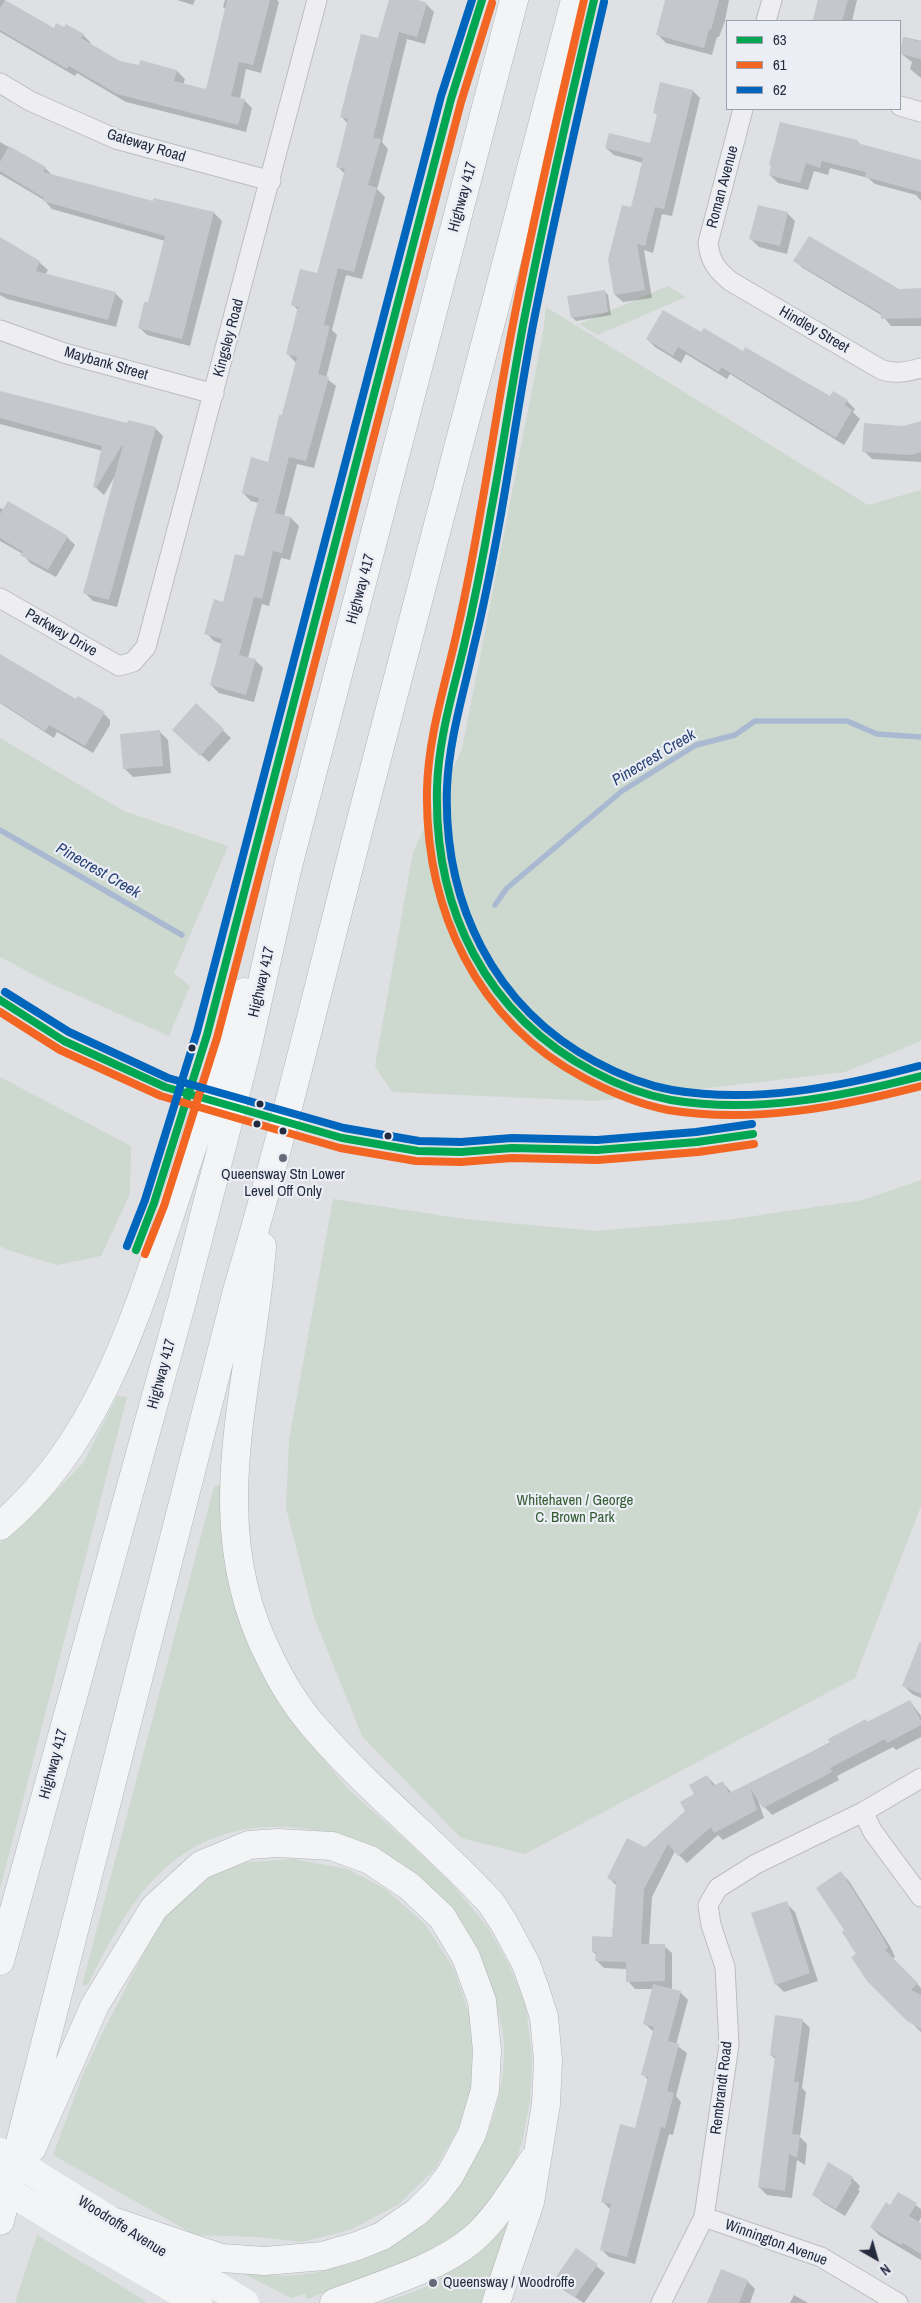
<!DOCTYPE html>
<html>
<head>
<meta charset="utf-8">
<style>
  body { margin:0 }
  #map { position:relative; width:921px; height:2303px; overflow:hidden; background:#dfe0e4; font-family:"Archivo Narrow",sans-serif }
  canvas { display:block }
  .legend { position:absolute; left:726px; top:20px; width:175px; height:90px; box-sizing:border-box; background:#ebeef5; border:1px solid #9ba0ac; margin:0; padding:6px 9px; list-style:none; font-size:15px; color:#242b3f }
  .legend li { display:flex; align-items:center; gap:10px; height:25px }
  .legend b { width:25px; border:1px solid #9ba0ac }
  .north { position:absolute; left:851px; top:2233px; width:50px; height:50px; -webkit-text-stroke:4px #ebeef5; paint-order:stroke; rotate:142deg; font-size:14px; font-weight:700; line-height:20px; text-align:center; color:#242b3f }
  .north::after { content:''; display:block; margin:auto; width:18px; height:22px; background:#242b3f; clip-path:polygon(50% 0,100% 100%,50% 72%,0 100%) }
</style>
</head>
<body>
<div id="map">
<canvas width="921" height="2303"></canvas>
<ul class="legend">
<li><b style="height:6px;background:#00a651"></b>63</li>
<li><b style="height:6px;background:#f26522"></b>61</li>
<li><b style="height:6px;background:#0065bd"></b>62</li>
</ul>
<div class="north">N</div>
</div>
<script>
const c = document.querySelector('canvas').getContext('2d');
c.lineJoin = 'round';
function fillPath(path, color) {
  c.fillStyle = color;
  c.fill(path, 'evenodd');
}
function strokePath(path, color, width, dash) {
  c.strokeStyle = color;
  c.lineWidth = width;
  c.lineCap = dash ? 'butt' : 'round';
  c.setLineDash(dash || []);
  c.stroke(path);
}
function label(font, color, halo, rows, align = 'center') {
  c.font = font + ' "Archivo Narrow",sans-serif';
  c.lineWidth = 4.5;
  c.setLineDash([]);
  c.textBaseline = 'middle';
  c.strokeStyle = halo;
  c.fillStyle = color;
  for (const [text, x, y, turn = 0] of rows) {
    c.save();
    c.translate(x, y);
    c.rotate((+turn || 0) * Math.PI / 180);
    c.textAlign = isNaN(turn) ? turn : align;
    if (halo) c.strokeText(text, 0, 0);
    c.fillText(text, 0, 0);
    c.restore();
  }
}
fillPath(new Path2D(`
  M668 286 686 297 598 335 579 324Z
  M546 307 868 505 921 490V1041L845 1072 598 1101 392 1092 375 1066 413 852 462 749 543 333Z
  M0 738 124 811 228 846 174 973 190 986 169 1036 47 982 0 957Z
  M0 1077 131 1146 130 1194 101 1256 57 1265 8 1250 0 1246Z
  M921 1180V1506L855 1678 525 1854 461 1838 362 1736 314 1617 286 1508 289 1440 333 1199 465 1219 596 1231 727 1220 863 1200Z
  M117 1396 127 1397 0 1889V1543L39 1508 84 1462Z
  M222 1483 221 1536 229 1583 240 1622 258 1666 297 1728 350 1791 411 1845 449 1881 487 1926 510 1967 526 2006 532 2057 530 2101 522 2143 509 2178 485 2213 441 2249 307 2299 305 2294 291 2298 236 2270C252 2272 270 2276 286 2276 330 2273 379 2259 414 2231 424 2222 432 2210 440 2200 450 2189 462 2178 470 2165 492 2132 504 2090 504 2050 505 2030 497 2009 491 1991 479 1956 460 1917 433 1890 426 1882 414 1876 405 1869 387 1857 362 1842 343 1835 334 1832 322 1831 313 1830 261 1821 211 1830 170 1864 132 1896 109 1942 88 1985H82L214 1487Z
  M293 1859 347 1869 384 1888 426 1925 454 1969 469 2014 475 2066 470 2094 461 2123 435 2169 399 2204 350 2230 302 2242 257 2237 195 2235 53 2155 84 2072 101 2036 163 1916 202 1879 238 1863Z
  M518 2200 486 2303H381C402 2295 428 2290 445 2274L444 2272Z
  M37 2235 144 2300 146 2303H15Z`), '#cdd8ce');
fillPath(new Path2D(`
  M0 0H4L54 29 83 35 91 43 90 45 120 63 177 71 185 79 183 85 207 91 226 10 223 7 225 0H277L279 2 261 73 246 69 240 99 244 100 252 108 246 132 126 102 77 73 75 76 0 32Z
  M177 0H195L193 5Z
  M390 0H413L426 4 434 12 425 44 407 39 382 142 388 149 377 189 385 197 362 279 346 275 332 330 337 335 326 378 336 386 314 468 297 464 284 516 291 518 299 526 290 560 281 558 269 606 262 604 248 658 255 660 263 668 254 702 219 693 211 685 222 644 214 641 206 633 224 603 245 557 259 503 251 501 243 493 269 463 296 363 288 354 299 311 293 305 318 275 345 174 337 166 348 124 342 117 378 40Z
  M667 0H729L725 21 719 37H717L712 55 666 43 658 35Z
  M818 0H857L852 21H813Z
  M904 37 921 41V78L910 69 912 62 900 53Z
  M693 91 700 98 672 216 662 214 653 253 644 250 652 298 623 302 615 295 643 163 614 155 606 148 651 144 658 116 654 112Z
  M857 141 861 145 921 169V201L916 195 875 184 868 178 830 168 828 175 814 171 808 190 778 183 770 175Z
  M0 142 45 168 54 177 154 203 214 213 222 221 190 346 147 335 139 327 149 304 165 241 52 209 44 200 0 174Z
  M787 213 795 221 787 254 759 247 751 239Z
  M0 238 39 262 48 270 45 275 115 293 123 301 116 327 7 299 0 295Z
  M795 261 898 290H921V326H891L883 316 803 268Z
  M604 291 608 295 611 315 576 321 572 317Z
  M701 334 743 353 830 398 847 401 855 409 853 412 860 419 844 445 730 374 727 379 686 354 681 363 655 347 647 339Z
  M0 392 128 425 155 428 163 436 117 607 93 601 85 593 115 476 104 495 94 486 103 451 0 424Z
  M921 422V462L872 459 864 451 903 427Z
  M0 508 67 537 75 545 56 577 30 563 23 554 0 541Z
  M0 656 77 701 102 712 110 720V725L93 753 57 732 54 738 0 703Z
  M196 705 231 738 209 762 182 738Z
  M160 732 168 740 171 773 133 777 125 769Z
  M921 1645V1698L912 1694 904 1686Z
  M910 1701 921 1716V1737L896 1750 893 1747 837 1776 839 1780 772 1815 758 1800 764 1818 723 1840 718 1835 687 1863 675 1851 652 1897 649 1946H664L672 1953V1990L680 1992 688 2000 676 2045 687 2053 676 2096 681 2102 673 2135 669 2134 635 2264 609 2257 601 2249 610 2209 602 2201 636 2130 649 2081 643 2074 654 2032 644 2023 653 1989H635L628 1981 627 1969 604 1968 597 1961V1955L593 1952 614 1938 617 1886 608 1877 645 1848 686 1811 707 1776 716 1786 723 1783 732 1793Z
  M841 1873 849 1881 891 1948 895 1957 892 1959 921 1988V2032L868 1980 846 1931Z
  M787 1904 795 1912 818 1981 784 1992 776 1984Z
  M802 2020 810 2028 802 2088 806 2092 800 2137 807 2144 805 2165 797 2160 792 2198 767 2195 759 2187 775 2059 771 2055Z
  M852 2178 860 2186 858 2190 860 2191 845 2216 822 2202 814 2194Z
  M899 2193 921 2209V2218L918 2223 921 2225V2260L879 2235 871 2227 890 2206Z
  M576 2250 605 2273 584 2303 562 2289 554 2281Z
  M747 2281 755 2289 750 2303H708Z
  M794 2295 808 2303H790Z`), '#0003');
strokePath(new Path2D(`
  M0 830 182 935
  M495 905 507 888 622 791 696 745 735 735 755 721H847L877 734 921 737`), '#aab9d2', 5.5);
fillPath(new Path2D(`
  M5 0 54 28 56 23 64 27 66 24 84 34 81 38 120 61 139 65 140 60 177 70 174 81 206 89 227 0H270L253 65 239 62 231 96 245 99 238 125 117 94 69 66 67 69 0 30V8Z
  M389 0H418L427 3 417 37 399 32 373 138 381 139 368 185 377 188 354 272 338 268 324 325 330 326 318 374 329 377 306 461 289 457 275 513 291 517 282 553 273 551 262 599 254 597 239 655 256 659 246 695 210 685 222 639 204 634 214 599 223 602 235 554 244 556 251 527 259 498 242 493 251 457 268 462 279 415H282L297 357 286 354 298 307 291 305 300 269 317 273 345 169 336 167 348 119 340 117 361 34 378 38Z
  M665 0H719L711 30 709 29 704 48 656 35Z
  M818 0H848L842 21H813Z
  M903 37 921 42V59L900 54Z
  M660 82 693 90 664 209 655 207 645 246 637 244 645 290 614 295 608 259 622 205 631 207 643 158 605 148 609 133 650 143 657 114 653 113Z
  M780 122 858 140 857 143 921 160V192L865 177 866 172 822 161 820 168 806 163 800 183 769 175 771 166 769 165Z
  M9 146 46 167 43 172 153 201 154 198 214 212 182 339 138 328 144 302H148L165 236 43 201 44 198 0 171V162Z
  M758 205 788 212 780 246 749 239Z
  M809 236 899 289 921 288V318L881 319V313L793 261Z
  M0 237 40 261 36 271 116 292 108 320 0 292Z
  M605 290 608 312 571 318 567 296Z
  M663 310 701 332 704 328 743 351 745 347 830 396 833 391 848 400 844 405 852 410 836 438 721 367 719 372 678 347 673 356 646 339Z
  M0 391 127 423 128 420 156 427 109 600 83 593 123 445H122L96 488 93 487 102 446 0 418Z
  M921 421V452L911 455 862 452 864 423 903 426Z
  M8 501 68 536 48 570 20 555 23 552 0 538V514Z
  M0 654 76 699 78 696 105 712 85 746 49 725 45 731 0 702Z
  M196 703 224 729 200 756 172 730Z
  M160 730 163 766 123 769 120 734Z
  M920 1641 921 1642V1694L902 1686Z
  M910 1700 921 1721V1725L887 1743 885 1739 830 1768 832 1772 763 1808 750 1788 757 1810 714 1833 711 1827 678 1856 668 1844 644 1889 641 1944H665V1981L626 1982V1962L595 1961 596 1952H592V1936L612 1937 616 1882 607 1878 627 1838 645 1847 685 1811 680 1802 694 1794 689 1785 707 1775 713 1786 723 1781 729 1793 830 1743 828 1739 866 1719 867 1722Z
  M841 1871 883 1938 888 1948 885 1950 918 1983 911 1990 921 1995V2029L907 2021 867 1981 851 1957 856 1954 842 1932 844 1930 816 1888Z
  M787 1901 810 1973 775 1985 751 1913Z
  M653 1984 681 1991 668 2041 679 2044 667 2091 674 2093 665 2128 661 2127 627 2257 600 2250 611 2204 601 2202 620 2124 635 2128 648 2077 641 2075 654 2027 643 2024Z
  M775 2015 803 2019 794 2082H799L792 2134 800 2135 797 2158 789 2154 785 2191 758 2187 775 2056 770 2055Z
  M828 2162 853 2177 850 2181 852 2182 836 2209 812 2195Z
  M898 2192 917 2203 909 2216 921 2223V2254L903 2243 901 2245 870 2227 886 2202 890 2205Z
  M576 2248 598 2264 575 2297 553 2281Z
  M721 2269 748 2280 739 2303H707Z`), '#c6c7cd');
const minor = new Path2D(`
  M766 21 772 0
  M0 83 30 101 116 139 271 181
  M900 106 921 112
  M743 109 708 243C710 261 716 269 730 281L882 370C896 374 907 372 921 368
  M0 330 64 353 214 394
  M0 598 119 666 133 662 146 647 317 0
  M863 1812 873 1832 921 1897
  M704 2217 821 2257 898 2303
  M661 2303 704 2217 729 2045 725 1967 711 1925 708 1905 718 1888 756 1864 863 1812 921 1778`);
const motorway = new Path2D(`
  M262 1246C252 1388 200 1521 270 1658 282 1683 298 1709 317 1730 371 1792 436 1843 491 1903L504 1923 526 1964 535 1989 544 2017 548 2060 546 2104 530 2202 496 2303
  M0 1526C93 1448 132 1330 169 1218 194 1143 218 1067 244 992
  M0 1961 183 1298 247 1049 287 870 514 0
  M32 2148 95 2005 154 1908 201 1865 249 1845 278 1843 332 1846 370 1860 409 1886 442 1917 466 1957 482 2001 487 2050 485 2090 472 2134 450 2175 437 2192 417 2212 382 2236 357 2246 323 2256 265 2261 221 2258 115 2222
  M0 2221 238 1287C287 1123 326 955 369 789 436 526 505 263 575 0
  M334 2303C377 2286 438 2269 473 2239 498 2217 515 2187 533 2160`);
strokePath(minor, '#bcbdc2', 21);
strokePath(motorway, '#b1b3b9', 29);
strokePath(minor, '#eeeef1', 19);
strokePath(new Path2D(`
  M69 2195 245 2303
  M61 2223 198 2303`), '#f3f4f5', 28);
strokePath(motorway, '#f3f4f5', 28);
strokePath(new Path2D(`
  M0 2152 69 2195
  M0 2186 61 2223`), '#f3f4f5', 28);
strokePath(new Path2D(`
  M594 0C569 106 545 213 524 320 512 384 503 448 491 511 483 558 474 604 463 650 452 695 438 742 437 789 434 910 486 1015 594 1072 618 1085 644 1095 671 1100 754 1114 840 1097 921 1076
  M0 1000 64 1041 165 1087 342 1138 418 1151 461 1152 512 1148 597 1150 697 1142 753 1134
  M136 1250 154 1203 207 1035 451 99 482 0`), '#00a651', 8);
strokePath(new Path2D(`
  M584 0C559 108 534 215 513 324 501 385 492 447 481 509 473 556 464 603 453 649 442 695 428 742 427 790 425 909 476 1021 584 1078 610 1092 638 1104 668 1110 752 1124 839 1107 921 1086
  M0 1012 60 1050 161 1096 340 1148 416 1161 461 1162 512 1158 598 1160 698 1152 754 1144
  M145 1254 164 1206 217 1038 461 102 492 3`), '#f26522', 8);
strokePath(new Path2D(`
  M604 2C579 110 554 217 533 325 521 388 512 451 501 514 493 559 484 605 473 650 463 695 449 741 447 787 443 902 493 1007 596 1062 620 1075 645 1085 672 1090 754 1104 839 1087 919 1066
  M5 992 69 1032 168 1078 344 1128 419 1141 461 1142 512 1138 597 1140 696 1132 752 1124
  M127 1246 145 1200 197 1032 441 96 472 0`), '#0065bd', 8);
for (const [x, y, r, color] of [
  [192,1048,4.5,"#242b3f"],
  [260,1104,4.5,"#242b3f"],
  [257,1124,4.5,"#242b3f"],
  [283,1131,4.5,"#242b3f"],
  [388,1136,4.5,"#242b3f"],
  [283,1158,5,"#656a79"],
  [433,2283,5,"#656a79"]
]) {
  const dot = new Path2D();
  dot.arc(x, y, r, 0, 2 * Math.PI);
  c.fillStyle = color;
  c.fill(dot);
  strokePath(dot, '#ebeef5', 2);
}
label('15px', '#242b3f', '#ebeef5', [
  ["Gateway Road",146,146,17],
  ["Roman Avenue",723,187,-75],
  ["Highway 417",463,197,-75],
  ["Hindley Street",814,330,30],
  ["Kingsley Road",229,338,-75],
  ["Maybank Street",106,364,16],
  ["Highway 417",361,589,-75],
  ["Parkway Drive",61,633,30],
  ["Highway 417",262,982,-77],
  ["Highway 417",162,1374,-75],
  ["Highway 417",54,1764,-75],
  ["Rembrandt Road",722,2088,-83],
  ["Woodroffe Avenue",122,2227,32],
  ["Winnington Avenue",776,2243,20]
]);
label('15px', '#242b3f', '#ebeef5', [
  ["Queensway Stn Lower",283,1175],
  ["Level Off Only",283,1192],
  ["Queensway / Woodroffe",443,2283,"left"]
]);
label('15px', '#345c30', '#ebeef5', [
  ["Whitehaven / George",575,1501],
  ["C. Brown Park",575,1518]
]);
label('italic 16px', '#2b4476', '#ebeef5', [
  ["Pinecrest Creek",654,758,-31],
  ["Pinecrest Creek",98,871,30]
]);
</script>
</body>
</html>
